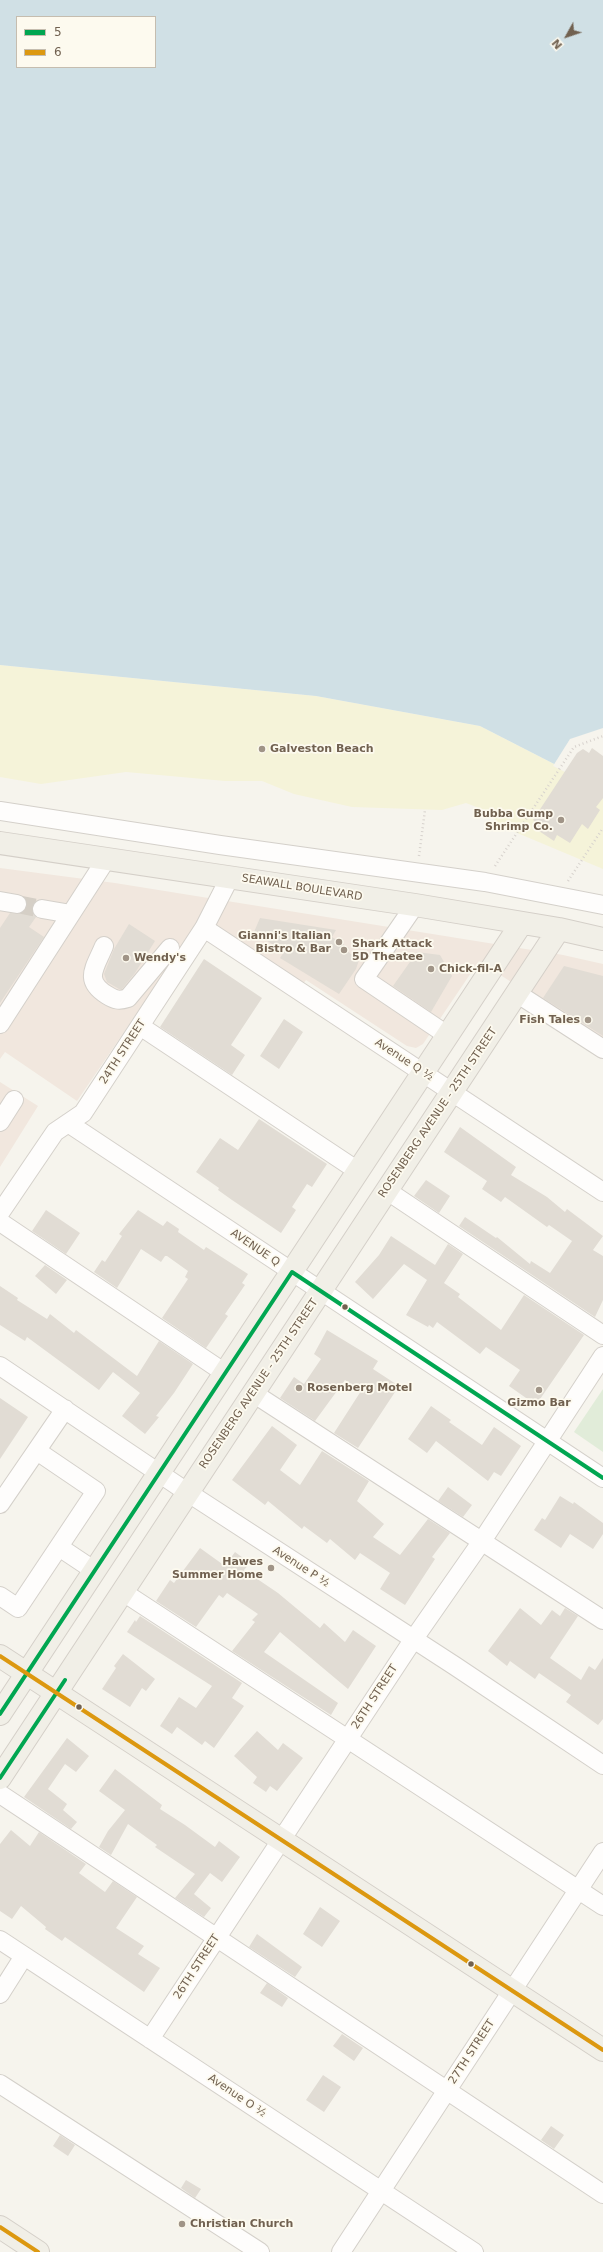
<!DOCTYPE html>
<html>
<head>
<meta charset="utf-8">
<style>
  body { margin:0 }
  #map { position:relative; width:603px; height:2252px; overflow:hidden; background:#f6f4ed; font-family:"DejaVu Sans",sans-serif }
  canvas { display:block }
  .legend { position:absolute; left:16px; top:16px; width:140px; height:52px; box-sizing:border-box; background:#fdfaef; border:1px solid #c5bdaf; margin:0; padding:5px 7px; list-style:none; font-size:12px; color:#716150 }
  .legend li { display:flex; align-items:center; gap:8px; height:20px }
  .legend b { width:20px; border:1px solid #c5bdaf }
  .north { position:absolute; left:547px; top:16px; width:40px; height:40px; -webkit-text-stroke:3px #fdfaef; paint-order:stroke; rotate:230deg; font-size:11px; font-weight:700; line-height:16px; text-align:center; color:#716150 }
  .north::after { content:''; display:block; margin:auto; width:14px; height:18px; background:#716150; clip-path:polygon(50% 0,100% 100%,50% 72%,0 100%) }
</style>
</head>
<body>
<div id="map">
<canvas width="603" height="2252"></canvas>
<ul class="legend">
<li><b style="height:5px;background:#00a651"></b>5</li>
<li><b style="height:5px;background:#dc9810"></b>6</li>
</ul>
<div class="north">N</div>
</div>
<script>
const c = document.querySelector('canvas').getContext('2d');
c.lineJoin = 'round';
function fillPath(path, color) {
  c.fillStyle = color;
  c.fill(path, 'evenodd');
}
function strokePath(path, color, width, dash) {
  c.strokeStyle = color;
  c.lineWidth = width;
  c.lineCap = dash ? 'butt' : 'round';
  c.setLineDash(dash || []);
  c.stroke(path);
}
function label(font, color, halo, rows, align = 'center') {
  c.font = font + ' "DejaVu Sans",sans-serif';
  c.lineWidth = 3.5;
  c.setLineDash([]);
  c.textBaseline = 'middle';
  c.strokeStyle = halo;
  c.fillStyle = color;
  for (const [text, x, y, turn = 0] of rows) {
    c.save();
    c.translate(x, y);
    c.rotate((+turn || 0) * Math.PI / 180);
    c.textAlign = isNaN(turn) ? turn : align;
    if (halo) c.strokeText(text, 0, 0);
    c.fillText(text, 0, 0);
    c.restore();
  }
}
fillPath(new Path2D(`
  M0 868 115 883 563 955 603 964V1042L479 961 423 1044 416 1048 407 1046 306 980 303 984 202 918 77 1101 5 1052 0 1059Z
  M0 1082 38 1106 0 1167Z`), '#f1e7de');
fillPath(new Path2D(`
  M603 1389V1452L574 1432Z`), '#e1ecd9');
fillPath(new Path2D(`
  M0 665 316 696 480 726 603 789V869L503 827 484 810 466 803 442 810 352 807 294 794 262 781H225L126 772 41 784 0 777Z`), '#f5f3d9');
fillPath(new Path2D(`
  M0 0H603V789L480 726 316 696 0 665ZM17 17H155V67H17Z`), '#d0e0e5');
fillPath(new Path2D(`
  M603 728V791L553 766 570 739Z`), '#f6f4ed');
fillPath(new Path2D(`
  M592 748 603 756V798L596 807 600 810 588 829 582 824 570 843 557 835 554 841 533 827 536 822 533 820 577 753 583 749 589 753Z
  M26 899 36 901 32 908 36 917 29 927 44 937 0 1003V928L10 913 20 914 25 911 27 905Z
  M260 918 336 930 332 937 349 948 347 951 359 960 356 969 339 994 280 958 284 952 254 932Z
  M129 924 155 941 135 973 122 989H119L107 982 104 974 114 949Z
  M417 952 440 955 452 976 431 1012 393 986Z
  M204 959 262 998 231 1045 245 1055 232 1075 160 1027Z
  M564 966 603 976V1036L543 998Z
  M284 1019 303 1032 279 1069 260 1056Z
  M259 1119 327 1164 312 1187 307 1184 292 1207 296 1210 281 1233 232 1200 218 1190 219 1188 196 1172 220 1138 238 1150Z
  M460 1127 516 1167 511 1175 547 1197 565 1212 567 1209 603 1236 593 1250 603 1256V1300L595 1317 459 1226 465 1217 496 1238 497 1237 530 1264 531 1261 550 1273 572 1241 549 1225 547 1227 505 1197 501 1202 482 1189 487 1181 444 1152Z
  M426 1180 450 1196 439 1213 414 1196Z
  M46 1210 80 1233 66 1254 32 1231Z
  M138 1210 163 1226 167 1221 179 1229 178 1232 204 1250 206 1247 248 1274 242 1283 245 1285 225 1314 228 1316 206 1348 162 1318 188 1279 185 1277 188 1271 167 1256H165L161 1262 141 1249 117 1288 94 1272 102 1260 105 1262 122 1236 119 1234Z
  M391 1236 435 1265 448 1244 463 1254 444 1283 460 1294 458 1297 501 1330 524 1295 584 1335 536 1405 509 1386 520 1370 486 1347 480 1354 437 1322 433 1328 429 1325 428 1327 406 1315 427 1280 404 1264 373 1299 355 1282 379 1255Z
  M45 1265 67 1280 56 1294 35 1276Z
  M0 1286 18 1298 17 1300 47 1319 50 1314 74 1333 76 1330 137 1376 159 1341 193 1364 174 1393 156 1416 159 1417 145 1434 122 1416 140 1393 113 1372 99 1390 27 1337 25 1341 0 1325Z
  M327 1330 378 1361 373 1369 399 1386 358 1448 334 1433 361 1391 345 1380 315 1421 280 1398 294 1377 304 1384 321 1359 314 1354Z
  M0 1398 28 1417 0 1459Z
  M431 1406 451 1420 449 1422 482 1445 494 1427 521 1446 501 1476 494 1472 488 1481 436 1441 427 1453 408 1439Z
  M272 1426 297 1445 280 1470 300 1485 322 1451 369 1481 357 1501 384 1524 373 1537 400 1555 428 1519 450 1533 432 1557 435 1559 405 1605 380 1589 390 1573 360 1553 355 1560 330 1539 327 1543 304 1526 302 1529 268 1501 265 1505 232 1480Z
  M448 1487 472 1505 463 1517 438 1501Z
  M560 1496 573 1504 574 1502 603 1523V1534L593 1549 570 1534 561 1548 534 1530 542 1518 545 1520Z
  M200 1548 225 1566 235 1552 250 1563 244 1570 278 1593 320 1628 324 1623 345 1642 353 1630 376 1646 348 1689 280 1632 264 1652 338 1703 331 1715 232 1651 255 1622 252 1620 258 1614 227 1593 223 1598 219 1595 196 1627 156 1601 170 1580 174 1583Z
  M520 1608 541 1625 552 1610 560 1616 565 1608 578 1616 550 1658 581 1680 589 1666 595 1670 603 1658V1719L598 1725 566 1702 571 1695 539 1673 535 1679 510 1661 507 1666 488 1651Z
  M140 1616 242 1683 232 1698 244 1706 214 1748 205 1741 202 1745 177 1727 172 1734 160 1726 179 1697 196 1708 212 1686 127 1632 135 1620 136 1622Z
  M123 1654 155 1679 146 1691 142 1688 130 1707 102 1689 116 1668 114 1666Z
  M257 1731 278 1750 283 1743 303 1758 277 1791 270 1786 266 1792 253 1783 257 1777 234 1756Z
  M67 1738 89 1756 76 1772 65 1764 48 1789 67 1804 63 1810 77 1822 71 1829 24 1797Z
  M115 1769 162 1805 160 1809 185 1825 215 1847 219 1841 240 1857 222 1882 210 1873 194 1894 211 1908 204 1917 175 1898 195 1874 155 1847 157 1845 128 1824 111 1855 99 1847 108 1831 125 1810 99 1791Z
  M11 1830 30 1846 39 1832 86 1864 79 1873 105 1892 113 1881 137 1897 116 1928 144 1946 138 1954 160 1968 144 1992 65 1937 62 1941 45 1929 46 1927 21 1906 12 1919 0 1911V1844Z
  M320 1907 340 1921 322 1947 303 1934Z
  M257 1934 302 1967 295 1977 249 1947Z
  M267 1983 288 1998 282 2007 260 1993Z
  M342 2034 363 2048 354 2061 333 2046Z
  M323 2075 341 2087 324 2112 306 2100Z
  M551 2126 564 2135 554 2149 541 2140Z
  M60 2135 75 2145 68 2156 53 2146Z
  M186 2180 201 2189 195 2198 181 2188Z`), '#e1dcd4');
strokePath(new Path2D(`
  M17 904 42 909`), '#d5cfc6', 18, [18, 9]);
const minor = new Path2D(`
  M0 811 220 845 485 882 603 905
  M0 901 17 904
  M415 905 364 979 447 1035
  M42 909 71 914
  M204 928 603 1192
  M104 946C95 968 83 980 107 995 115 1000 119 1001 128 998L170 948
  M518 994 603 1049
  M0 1024 107 858
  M140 1026 358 1171
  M0 1122 14 1100
  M68 1123 603 1478
  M386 1190 603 1335
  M0 1213 55 1132 83 1113 204 928 230 877
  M0 1222 225 1373
  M0 1366 187 1492 455 1666 603 1765
  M253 1393 603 1620
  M0 1504 65 1409
  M59 1547 95 1571
  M123 1592 603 1906
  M0 1596 18 1608 96 1491 37 1451
  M0 1794 603 2194
  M0 1940 474 2252
  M0 1994 24 1956
  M150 2039 413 1640 482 1541 603 1356
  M0 2084 260 2252
  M341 2252 603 1852`);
const major = new Path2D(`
  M0 843 415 905 559 929 603 939
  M0 1656 603 2050
  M0 1714 521 924
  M0 1778 559 929
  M0 2227 38 2252`);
strokePath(minor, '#d4d0ca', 20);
strokePath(major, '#d4cfc8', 24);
strokePath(new Path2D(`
  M419 856 425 810
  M495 866 574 747 603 736
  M568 881 603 828`), '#d7d2cd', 2.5, [1, 3]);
strokePath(minor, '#fefdfc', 18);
strokePath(major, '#f1efe7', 22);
strokePath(new Path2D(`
  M0 1714 292 1272 603 1478
  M0 1778 65 1680`), '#00a651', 4);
strokePath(new Path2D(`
  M0 1656 603 2050
  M0 2227 38 2252`), '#dc9810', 4);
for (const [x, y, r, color] of [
  [262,749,4,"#a09487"],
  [561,820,4,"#a09487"],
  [339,942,4,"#a09487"],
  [344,950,4,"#a09487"],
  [126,958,4,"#a09487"],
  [431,969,4,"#a09487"],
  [588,1020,4,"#a09487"],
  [345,1307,3.5,"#716150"],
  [299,1388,4,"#a09487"],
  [539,1390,4,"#a09487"],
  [271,1568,4,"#a09487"],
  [79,1707,3.5,"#716150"],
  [471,1964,3.5,"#716150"],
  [182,2224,4,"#a09487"]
]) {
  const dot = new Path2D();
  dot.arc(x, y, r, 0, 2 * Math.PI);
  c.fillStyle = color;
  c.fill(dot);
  strokePath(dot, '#fdfaef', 1.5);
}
label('bold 11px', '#716150', '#fdfaef', [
  ["Galveston Beach",270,749],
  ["Bubba Gump",553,814,"right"],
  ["Shrimp Co.",553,827,"right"],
  ["Gianni's Italian",331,936,"right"],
  ["Bistro & Bar",331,949,"right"],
  ["Shark Attack",352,944],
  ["5D Theatee",352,957],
  ["Wendy's",134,958],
  ["Chick-fil-A",439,969],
  ["Fish Tales",580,1020,"right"],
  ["Rosenberg Motel",307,1388],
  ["Gizmo Bar",539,1403,"center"],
  ["Hawes",263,1562,"right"],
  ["Summer Home",263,1575,"right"],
  ["Christian Church",190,2224]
], 'left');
label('11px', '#716150', '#fdfaef', [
  ["SEAWALL BOULEVARD",302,888,9],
  ["24TH STREET",123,1052,-57],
  ["Avenue Q ½",404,1060,33],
  ["ROSENBERG AVENUE - 25TH STREET",438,1113,-56],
  ["AVENUE Q",255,1248,34],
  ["ROSENBERG AVENUE - 25TH STREET",259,1384,-56],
  ["Avenue P ½",301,1567,33],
  ["26TH STREET",375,1697,-57],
  ["26TH STREET",197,1967,-57],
  ["27TH STREET",472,2052,-57],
  ["Avenue O ½",237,2096,34]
]);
</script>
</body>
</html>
